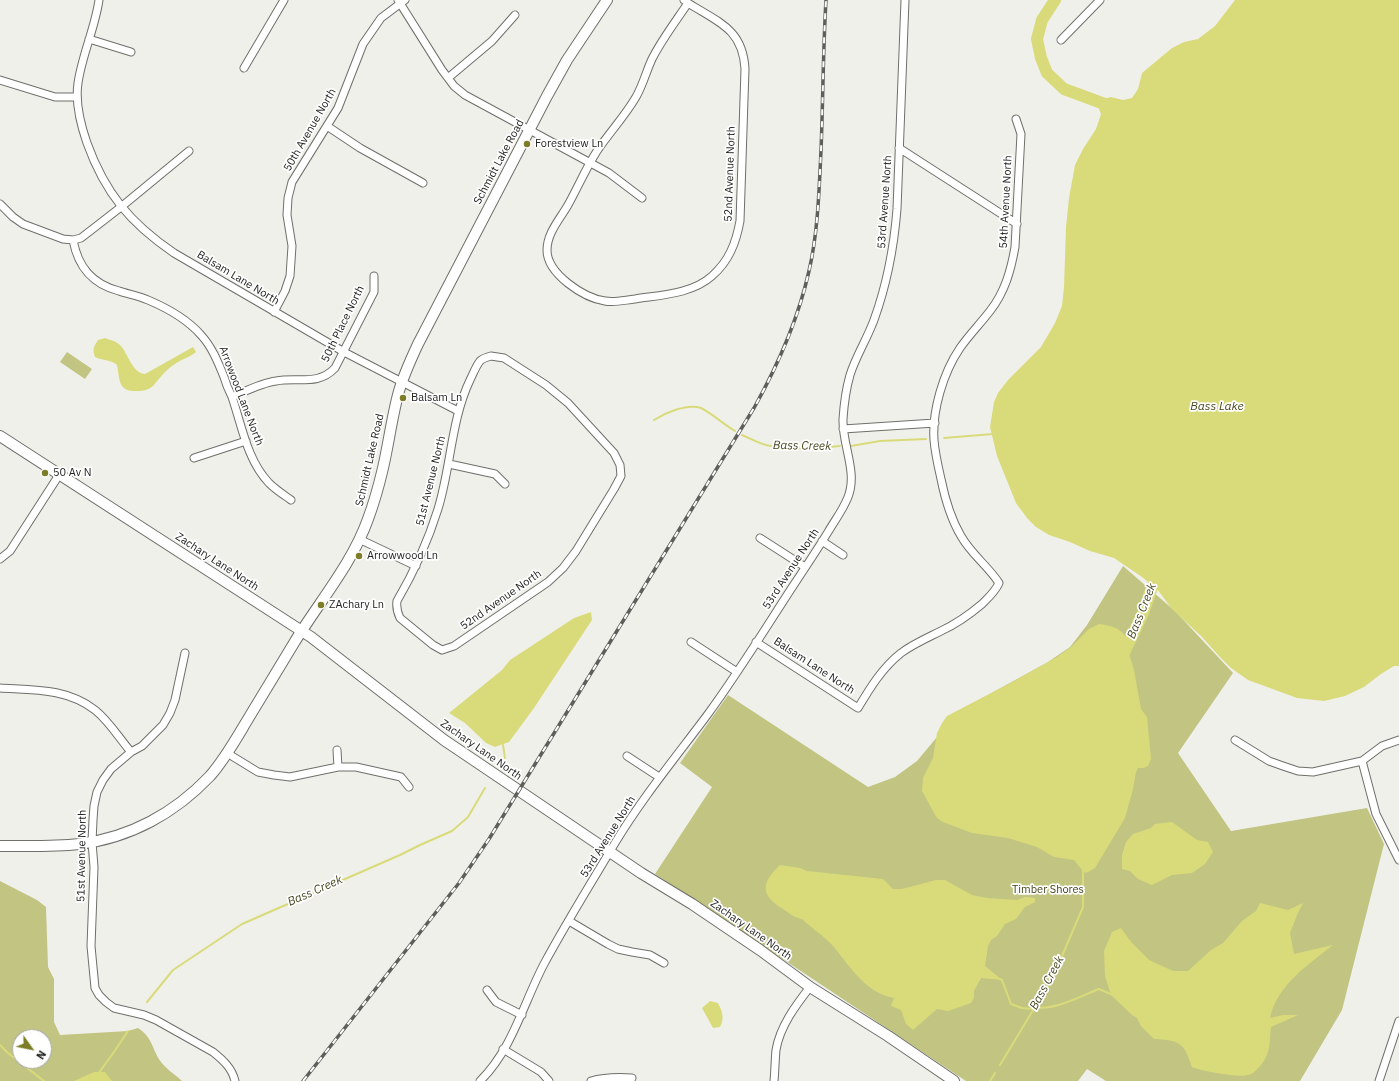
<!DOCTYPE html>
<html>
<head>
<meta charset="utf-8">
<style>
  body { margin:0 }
  #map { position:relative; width:1399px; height:1081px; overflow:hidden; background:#f0f0eb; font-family:"IBM Plex Sans",sans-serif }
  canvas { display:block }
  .north { position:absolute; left:12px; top:1029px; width:40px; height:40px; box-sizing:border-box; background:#fff; border:1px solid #a7a7a6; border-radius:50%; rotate:123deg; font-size:11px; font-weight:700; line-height:16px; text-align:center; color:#222220 }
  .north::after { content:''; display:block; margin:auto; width:14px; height:18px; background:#7c7d26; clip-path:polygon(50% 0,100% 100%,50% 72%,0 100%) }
</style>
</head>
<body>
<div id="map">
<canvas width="1399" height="1081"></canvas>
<div class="north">N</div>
</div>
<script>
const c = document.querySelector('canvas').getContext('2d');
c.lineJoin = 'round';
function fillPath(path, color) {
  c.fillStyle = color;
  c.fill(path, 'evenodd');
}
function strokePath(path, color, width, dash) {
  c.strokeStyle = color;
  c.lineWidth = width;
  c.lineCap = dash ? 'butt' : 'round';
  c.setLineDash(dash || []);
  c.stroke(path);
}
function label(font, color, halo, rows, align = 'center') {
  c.font = font + ' "IBM Plex Sans",sans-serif';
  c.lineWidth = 3.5;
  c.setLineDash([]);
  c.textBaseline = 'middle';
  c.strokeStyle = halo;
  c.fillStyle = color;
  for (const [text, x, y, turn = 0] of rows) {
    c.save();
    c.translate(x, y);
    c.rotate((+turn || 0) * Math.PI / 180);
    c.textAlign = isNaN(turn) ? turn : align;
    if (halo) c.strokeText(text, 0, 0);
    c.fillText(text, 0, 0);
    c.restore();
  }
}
fillPath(new Path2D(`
  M67 352 92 369 85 379 60 362Z
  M1123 566 1175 611 1233 673 1178 753 1231 831 1367 808 1384 844 1342 1010 1300 1081H1106L1087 1069 1078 1081H966L655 874 712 787 680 763 728 695 868 787 895 777 917 761 937 737 946 718 1048 662 1070 647 1087 625Z
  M0 881 37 900 46 907 48 967 54 979V1022L60 1035 128 1031 138 1028C154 1039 151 1048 161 1062 166 1069 176 1075 182 1081H0ZM20 1037H44V1061H20Z`), '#c2c482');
fillPath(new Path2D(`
  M1235 0H1399V666H1394L1381 674 1364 687 1345 696 1324 701 1297 698 1248 680 1231 668 1219 656 1202 637 1172 609 1157 589 1142 577 1114 558 1090 551 1070 542 1049 535 1036 527 1027 518 1016 503 997 456 990 427 994 402 998 393 1008 380 1041 347 1055 323 1062 306 1064 287 1066 227 1069 198 1075 165 1083 149 1096 129 1101 114 1096 101 1111 97 1123 100 1132 98 1138 89 1142 73 1172 48 1184 42 1198 39 1215 26Z
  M105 338C110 340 116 341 120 345 128 353 132 373 145 374L193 347 196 352C189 358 179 360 172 366 164 372 159 379 153 386 148 390 144 391 138 391 118 392 120 381 117 365 110 359 103 361 95 357 92 349 94 346 98 340Z
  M591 612 592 620 534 708 509 742 495 747 486 743 465 723 449 713 502 670 510 660 574 618Z
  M1099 624C1119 627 1121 629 1132 646L1129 654 1134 670 1141 709 1147 717 1151 759 1148 766 1143 768H1138L1136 772 1133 789 1125 818 1095 868 1086 873 1083 871 1074 860 1054 857 1037 847 1008 838 972 833 943 822 937 818 922 791 923 778 933 758 937 733 942 723 947 716 1016 680 1057 657 1071 647 1089 629Z
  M1172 822 1197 840 1208 842 1213 852 1205 864 1192 873 1172 875 1152 885 1138 879 1130 871 1122 869V855L1126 842 1133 834 1151 828 1155 824Z
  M780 865 800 868 807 871 883 879 893 889H902L936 880H945L972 895 987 898 1017 900 1025 897 1035 898V902L1025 907 1016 919 1005 924 997 936 991 940 988 946 985 966 1002 980 981 978 974 991V998L971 1003 948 1011 937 1009 913 1030 906 1024 901 1010 891 1006 894 998C866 993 851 968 834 947 825 937 812 928 802 919 795 918 789 913 783 909 760 895 761 883 780 865Z
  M1260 903 1288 910 1303 903 1297 915 1290 933 1294 954 1333 945C1308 965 1277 985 1270 1018L1283 1015H1298L1271 1027C1270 1035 1270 1048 1267 1055 1264 1062 1255 1074 1248 1075 1239 1078 1201 1071 1192 1067 1184 1043 1180 1040 1154 1039L1141 1026 1137 1018 1132 1015 1111 995 1105 976 1104 951 1112 932 1121 928 1131 942 1149 960 1173 971H1188L1211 950 1223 943 1242 921 1256 911Z
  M710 1001 718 1003C722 1011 725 1018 720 1027L713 1028 702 1008Z
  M94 1072H105L112 1081H74Z`), '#d9db7a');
strokePath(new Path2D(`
  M654 420C665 413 687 403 701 408 713 414 723 424 735 431
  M742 435C752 439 761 445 771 446 793 450 818 448 840 446
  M944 438 993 434
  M851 446 880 441 926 439
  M503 745 505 758
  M1083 869V887
  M1000 979 1002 980 1011 1004 1022 1008 1033 1009
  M147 1002 173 970 242 924 400 855 420 845 452 831 468 817 485 788
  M1035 1007C1054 1011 1081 996 1099 989L1113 995
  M0 1045 8 1053 44 1081
  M1000 1065 1053 977 1083 907V895
  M98 1074 114 1052 128 1031
  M990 1081 995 1073`), '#d9db7a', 2);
strokePath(new Path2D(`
  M1055 0 1042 20 1037 39 1041 58 1047 73 1064 89 1110 106
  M1122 657 1143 613 1157 573 1156 571`), '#d9db7a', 12);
const street = new Path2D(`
  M99 0C95 28 82 55 78 83 75 103 80 123 87 143 105 193 130 223 174 253L344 352 458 411
  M398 0 442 70 454 86 465 95 609 173 642 198
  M684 0 688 3C718 22 743 29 745 69L740 221C736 243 729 261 712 276 692 294 660 295 635 299 625 300 614 303 605 301 584 298 547 274 547 250 547 233 560 219 568 205 578 187 586 168 597 151 609 133 625 116 636 97 643 85 646 72 652 59 662 39 676 21 688 3
  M89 39 131 52
  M1061 40 1100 0
  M244 68 284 0
  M448 78 492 41 515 15
  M0 80 55 97H76
  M327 126 360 148 423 183
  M899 148 1017 224
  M0 204 13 217 23 224 63 239 73 240 81 238 121 207 189 151
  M73 240C78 267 92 284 119 291 128 294 139 296 148 300 167 308 187 319 201 335 212 347 218 362 224 377 226 384 229 391 232 397 242 426 247 460 269 483 276 490 284 495 291 500
  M274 312 285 291 290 276 292 246 287 215 288 198 292 182 338 108 363 44 381 18 405 0
  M491 356 504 358 546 385 568 403 614 453 620 465 621 476 614 489 576 551 563 568 548 582 454 646 442 650 433 645 400 618C397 612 396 608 397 601 414 572 428 541 438 509 451 467 451 420 470 380 473 374 476 366 480 361 483 358 487 357 491 356Z
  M232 397C246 391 261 383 276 381 298 377 318 386 335 368L374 292V276
  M843 429 935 423
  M194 458 246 441
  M449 464 495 474 505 484
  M760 538 805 567
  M359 539 416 566
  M822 541 843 555
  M0 559 10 551 59 475
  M691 642 737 672
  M756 642 858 708C870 688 882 668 901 653 913 644 927 638 941 631 956 624 969 615 982 604 989 597 995 592 999 583 988 566 971 554 961 536 951 519 945 499 941 479 938 466 935 453 934 440 932 411 943 373 960 348 969 335 980 324 990 311 1005 292 1011 270 1015 247L1021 134 1016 119
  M185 653 175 700 170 713 163 725 142 746 131 752 111 769 103 780 97 792 94 806 93 820 92 842 94 867 91 946 95 988 99 995 106 1002 114 1008 144 1015 156 1020 213 1052C223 1060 232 1068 235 1081
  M0 688C33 690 67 688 95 710 109 721 119 738 131 752
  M1235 740 1269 761 1283 766 1298 771 1313 772 1362 761 1382 746 1399 740
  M337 750 338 767
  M227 753 258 772 274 775 290 777 338 767H356L401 777 409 787
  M627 756 659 777
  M1362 761 1376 814 1399 860
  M569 921 608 944 618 949 632 952 650 955 664 963
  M487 990 496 1002 522 1015
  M503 1049 541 1072 549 1081
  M480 1081C512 1050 524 1002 544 964 566 923 591 883 615 843 642 798 676 757 708 714 738 673 765 629 793 586 805 568 817 550 828 532 835 520 843 510 848 497 858 472 842 445 843 419 844 404 846 389 850 375 856 356 867 339 874 320 887 284 894 247 897 209L905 0
  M591 1081C605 1077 617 1077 632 1078
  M774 1081C775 1071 775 1060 776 1050 780 1026 796 1005 810 987
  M1379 1081 1399 1021`);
const secondary = new Path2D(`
  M0 436 311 637 444 740 641 873 692 904 760 950 810 987 888 1036 954 1081
  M0 846C26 846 53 847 79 844 130 838 175 813 210 776 225 759 236 739 248 719 263 694 279 668 294 643 319 602 352 564 368 519 374 503 379 485 383 468 389 442 392 416 399 391 404 374 411 359 418 344L547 96 567 60 607 0`);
strokePath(street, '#6f6f6b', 9);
strokePath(secondary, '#6f6f6b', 12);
strokePath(street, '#fff', 7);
strokePath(secondary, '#fff', 10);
const rail = new Path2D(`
  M303 1081 459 883 489 839 754 408C778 365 798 320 809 271 818 232 819 191 821 151 823 101 823 50 826 0`);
strokePath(rail, '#5e5e5b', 3.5);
strokePath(rail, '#fff', 2, [6]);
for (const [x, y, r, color] of [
  [527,144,4,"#7c7d26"],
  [403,398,4,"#7c7d26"],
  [45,473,4,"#7c7d26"],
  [359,556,4,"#7c7d26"],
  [321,605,4,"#7c7d26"]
]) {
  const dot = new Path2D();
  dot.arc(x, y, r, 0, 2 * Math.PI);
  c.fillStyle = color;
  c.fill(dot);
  strokePath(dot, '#fff', 1.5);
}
label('11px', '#222220', '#fff', [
  ["50th Avenue North",310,130,-60],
  ["Schmidt Lake Road",499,162,-62],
  ["52nd Avenue North",730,174,-88],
  ["53rd Avenue North",885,202,-86],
  ["54th Avenue North",1006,202,-87],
  ["Balsam Lane North",238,278,31],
  ["50th Place North",343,324,-64],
  ["Arrowood Lane North",241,396,69],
  ["Schmidt Lake Road",370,460,-77],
  ["51st Avenue North",431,481,-76],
  ["Zachary Lane North",217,562,33],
  ["53rd Avenue North",791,569,-57],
  ["52nd Avenue North",501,600,-35],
  ["Balsam Lane North",814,666,33],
  ["Zachary Lane North",481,750,35],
  ["53rd Avenue North",608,837,-58],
  ["51st Avenue North",82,856,-89],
  ["Zachary Lane North",751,930,35]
]);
label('11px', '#222220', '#fff', [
  ["Forestview Ln",535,144],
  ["Balsam Ln",411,398],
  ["50 Av N",53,473],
  ["Arrowwood Ln",367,556],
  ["ZAchary Ln",329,605]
], 'left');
label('11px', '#414219', '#fff', [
  ["Timber Shores",1048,890]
]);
label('italic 12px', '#484820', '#fff', [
  ["Bass Lake",1217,407],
  ["Bass Creek",802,446,1],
  ["Bass Creek",1142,611,-68],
  ["Bass Creek",315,891,-24],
  ["Bass Creek",1047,983,-62]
]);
</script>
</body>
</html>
